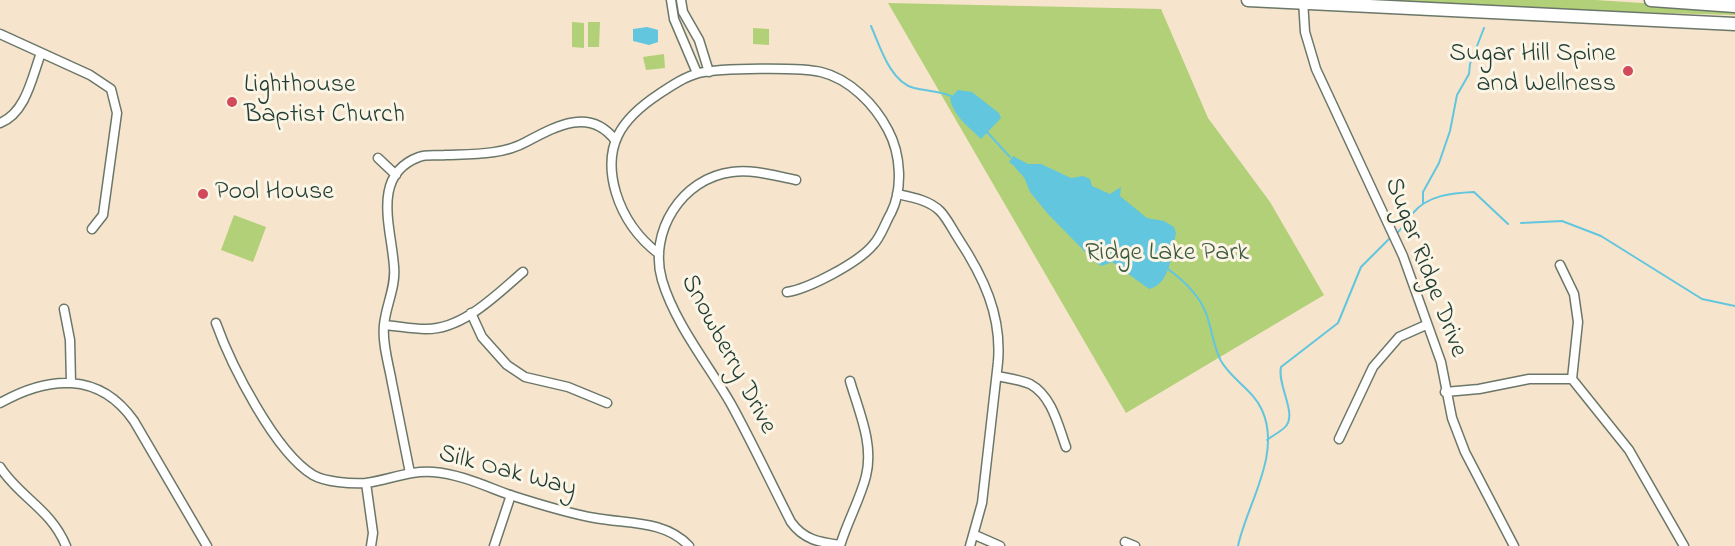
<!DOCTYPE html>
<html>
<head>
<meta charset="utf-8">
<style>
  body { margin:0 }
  canvas { display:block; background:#f7e4cc }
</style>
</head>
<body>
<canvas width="1735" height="546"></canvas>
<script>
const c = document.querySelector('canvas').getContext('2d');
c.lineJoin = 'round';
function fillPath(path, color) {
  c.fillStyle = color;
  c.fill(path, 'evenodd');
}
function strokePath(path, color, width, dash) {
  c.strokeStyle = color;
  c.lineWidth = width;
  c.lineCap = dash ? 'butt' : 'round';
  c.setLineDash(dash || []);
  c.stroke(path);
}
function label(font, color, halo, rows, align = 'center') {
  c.font = font + ' "Indie Flower",sans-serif';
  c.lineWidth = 6;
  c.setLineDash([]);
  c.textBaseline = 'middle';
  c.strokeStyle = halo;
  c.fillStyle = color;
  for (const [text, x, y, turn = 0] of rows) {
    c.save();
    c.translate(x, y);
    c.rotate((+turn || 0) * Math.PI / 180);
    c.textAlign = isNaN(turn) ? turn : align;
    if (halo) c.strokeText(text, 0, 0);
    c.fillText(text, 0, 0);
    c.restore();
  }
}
fillPath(new Path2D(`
  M1369 0H1595L1735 9V15L1554 10Z
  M888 3 1161 9 1208 118 1270 202 1324 295 1126 413Z
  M572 22 584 23V48L572 47Z
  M588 22H600L599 47H588Z
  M753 28 769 29V45L753 44Z
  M664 54 665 68 646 70 643 57Z
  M234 215 266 227 253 262 221 250Z`), '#b2d077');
fillPath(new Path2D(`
  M647 27 658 30V42L649 45 633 41V29Z
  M958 90 972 92 999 113 1001 118 981 139C969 127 953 116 950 98Z
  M1013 156 1028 164H1041L1071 178 1083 176 1090 179 1092 186 1110 194 1121 187 1120 196 1147 218 1164 221 1174 227 1176 233C1172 251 1171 284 1149 289L1112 262 1102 266 1096 263 1048 214 1030 192 1022 172 1009 162Z`), '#61c6de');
strokePath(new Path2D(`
  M871 26C880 46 890 82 914 88 927 91 939 91 951 96
  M987 132 1010 157
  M1016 167 1026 178
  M1423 204V192L1439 163 1450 131 1457 95 1469 74 1470 64 1484 28
  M1521 223 1562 221 1601 236 1702 299 1735 306
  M1398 232C1404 226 1407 219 1413 213 1428 195 1452 193 1474 192L1508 224
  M1168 269C1183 280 1199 295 1206 313 1212 329 1213 346 1221 361 1232 380 1253 390 1262 410 1282 454 1247 504 1238 546
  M1267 440C1272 436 1282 431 1286 426 1297 413 1277 385 1281 367L1338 323 1361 267 1389 239`), '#61c6de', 2);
const minor = new Path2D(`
  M671 0 674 19 697 73
  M681 0 683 12 699 40 709 72
  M1303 0 1305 32 1316 69 1403 256 1441 362 1452 418 1465 452 1514 546
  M0 34 90 75 111 89 117 113 103 215 92 229
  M0 123C26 113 32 77 41 53
  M378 158 396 175
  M796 180C775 176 754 169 732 172 682 178 648 232 662 280 675 324 708 364 731 404 752 442 771 483 791 522 804 540 819 542 840 545
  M897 194C911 197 929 200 940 211 947 218 952 229 958 238 983 276 1002 315 998 362L982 503 970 546
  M659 254C638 238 624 219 616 193 602 146 621 119 659 94 671 86 684 77 699 73 719 68 801 67 821 72 850 79 875 105 888 130 901 154 903 189 891 213 885 223 881 237 873 245 858 263 808 289 787 292
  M1560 265 1574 294 1578 322 1572 379
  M64 309 70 340 71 383
  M471 313 482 337 507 365 525 377 568 387 607 403
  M216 323C231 365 275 452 313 475 325 482 351 484 366 483 389 480 410 470 433 472 459 474 483 485 507 494 535 503 566 513 595 518 627 524 665 520 689 546
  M384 325C398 326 412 329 425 329 463 330 497 294 523 272
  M997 376C1007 378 1021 380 1030 384 1052 396 1058 425 1066 447
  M1572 379 1629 450 1684 546
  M1445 392 1479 389 1529 379H1572
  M0 403C48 376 99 371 134 421L207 546
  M1339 439 1373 367 1399 337 1426 325
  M0 467C19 497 51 509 66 546
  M410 473C404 443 398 413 392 383 389 365 382 344 384 325 386 305 396 287 394 267 392 230 370 175 419 157 426 154 438 156 446 155 472 154 503 155 526 142 556 126 590 107 615 140
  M366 483 373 533 371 546
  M975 535 1000 546
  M1125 542 1135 546
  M494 546 511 495
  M840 546C847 522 860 500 866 476 874 444 859 412 850 381`);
const highway = new Path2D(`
  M1248 0 1735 24
  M1651 0 1735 6`);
strokePath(minor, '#6b7769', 11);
strokePath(highway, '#6b7769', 15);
strokePath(minor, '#fff', 8);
strokePath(highway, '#fff', 12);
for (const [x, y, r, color] of [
  [1628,71,6,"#d1495b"],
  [232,102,6,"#d1495b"],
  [203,194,6,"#d1495b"]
]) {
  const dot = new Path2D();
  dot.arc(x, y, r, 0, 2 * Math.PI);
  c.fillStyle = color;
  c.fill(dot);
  strokePath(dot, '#fcf5e5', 2);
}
label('26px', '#1f3d34', '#fcf5e5', [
  ["Sugar Hill Spine",1616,56,"right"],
  ["and Wellness",1616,86,"right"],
  ["Lighthouse",244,87],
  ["Baptist Church",244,117],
  ["Pool House",215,194]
], 'left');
label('26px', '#3c5a41', '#fcf5e5', [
  ["Ridge Lake Park",1167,255]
]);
label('26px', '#1f3d34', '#fcf5e5', [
  ["Sugar Ridge Drive",1424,268,69],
  ["Snowberry Drive",727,355,62],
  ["Silk Oak Way",507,473,15]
]);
</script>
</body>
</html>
